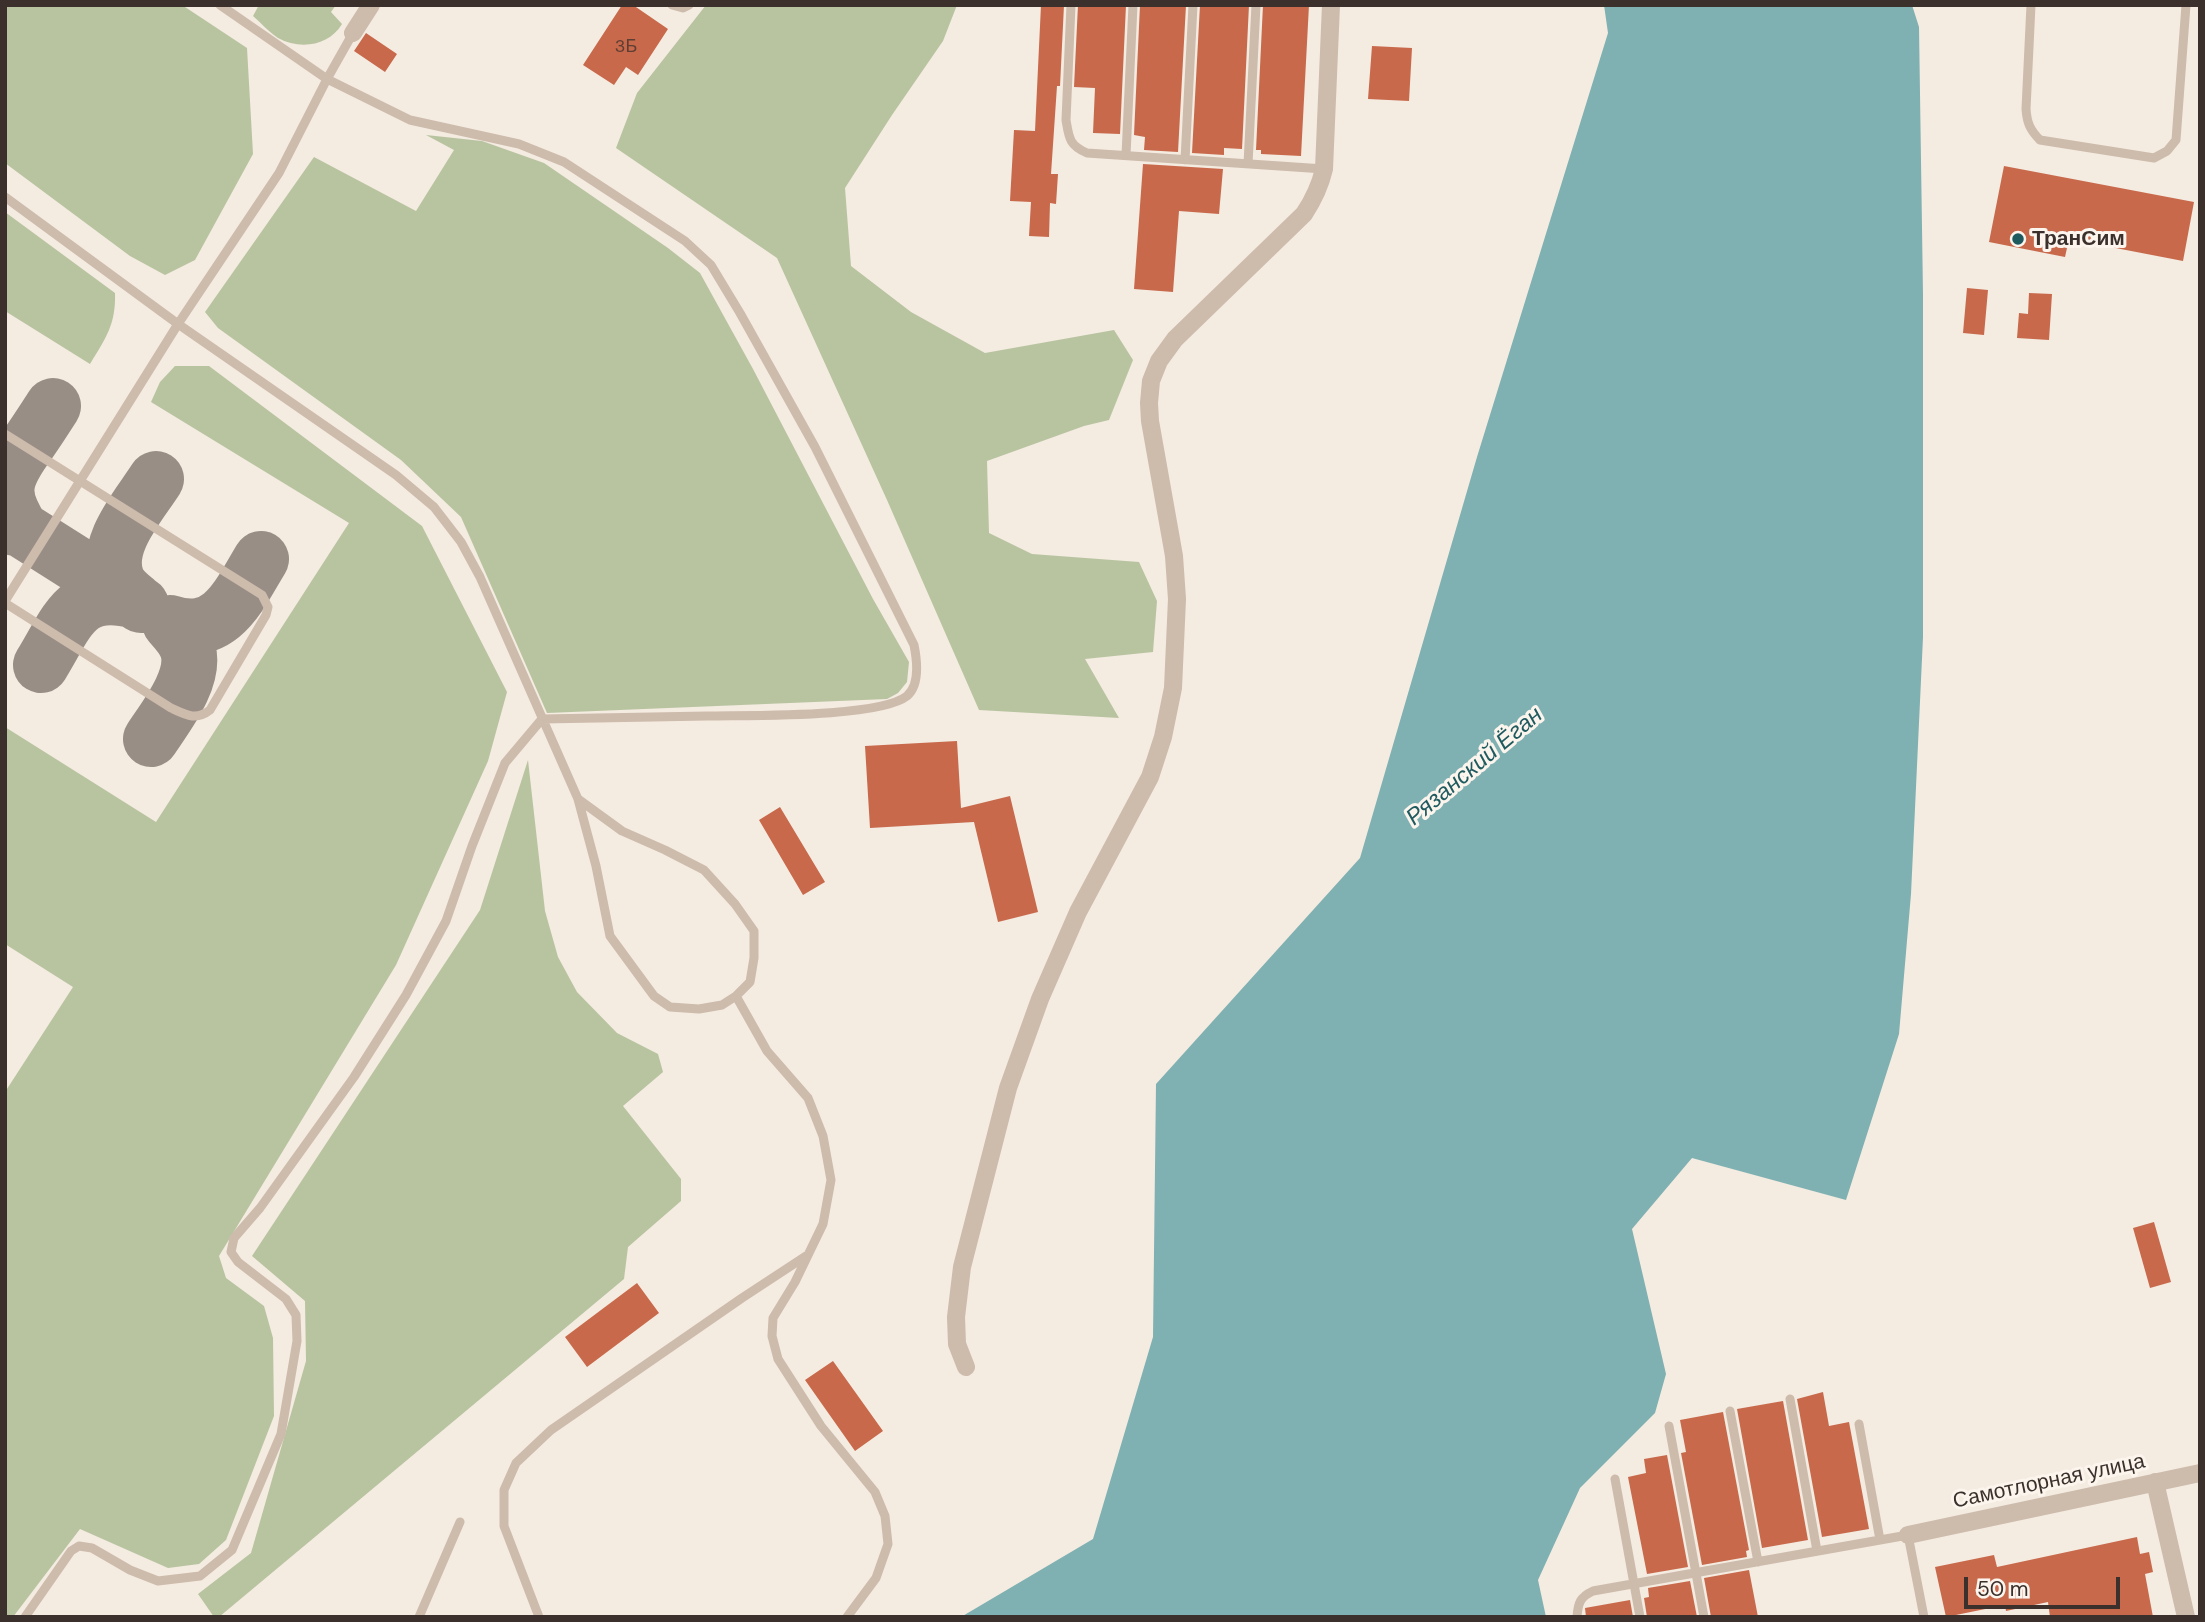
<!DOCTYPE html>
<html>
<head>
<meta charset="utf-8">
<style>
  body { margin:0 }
  #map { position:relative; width:2205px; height:1622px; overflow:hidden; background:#f4ebe1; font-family:"DM Sans",sans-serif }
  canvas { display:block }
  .frame { position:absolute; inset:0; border:7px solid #3b302b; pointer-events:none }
  .scale { position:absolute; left:1964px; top:1577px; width:156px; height:32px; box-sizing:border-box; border:4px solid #3b302b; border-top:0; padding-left:9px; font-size:21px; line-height:24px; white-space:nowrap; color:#3b302b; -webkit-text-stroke:5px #fbf5ee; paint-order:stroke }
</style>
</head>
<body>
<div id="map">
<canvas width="2205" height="1622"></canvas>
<div class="frame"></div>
<div class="scale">50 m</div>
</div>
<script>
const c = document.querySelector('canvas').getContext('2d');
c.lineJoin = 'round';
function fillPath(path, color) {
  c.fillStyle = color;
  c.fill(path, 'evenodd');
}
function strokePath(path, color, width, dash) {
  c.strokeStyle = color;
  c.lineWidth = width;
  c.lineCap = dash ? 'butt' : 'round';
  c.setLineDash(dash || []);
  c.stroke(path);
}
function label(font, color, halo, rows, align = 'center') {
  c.font = font + ' "DM Sans",sans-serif';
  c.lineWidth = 6;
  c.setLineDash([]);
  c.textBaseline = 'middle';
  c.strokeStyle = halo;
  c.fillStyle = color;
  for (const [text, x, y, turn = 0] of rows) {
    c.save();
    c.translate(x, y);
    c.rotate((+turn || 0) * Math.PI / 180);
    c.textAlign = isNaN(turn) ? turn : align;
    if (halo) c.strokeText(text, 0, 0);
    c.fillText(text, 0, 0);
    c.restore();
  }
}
fillPath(new Path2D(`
  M5 5H182L247 48 253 154 195 260 165 275 130 256 5 163Z
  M259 5H336L331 12 342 24C329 46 300 50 278 38 269 32 261 23 253 16Z
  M706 5H957L943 41 892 115 845 188 851 266 911 312 985 353 1114 330 1133 360 1109 420 1084 426 987 461 989 533 1032 554 1139 562 1157 601 1153 652 1085 659 1119 718 979 710 887 500 777 258 616 148 637 93Z
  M426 135 482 141 544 163 668 248 700 273 753 369 873 599 909 662 907 682 898 693 887 699 547 713 461 517 401 460 218 328 205 312 314 157 416 211 454 150Z
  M5 212 115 293C116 324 106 338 90 364L5 311Z
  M175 366H209L422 526 507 692 488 761 396 965 219 1256 226 1278 264 1306 273 1338 274 1416 226 1540 199 1564 168 1568 80 1529 13 1617H5V1092L73 987 5 944V727L156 822 349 523 151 402 160 382Z
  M528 760 545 911 558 957 577 992 617 1033 658 1054 663 1072 623 1106 681 1179V1201L628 1247 624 1279 219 1617H214L198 1594 251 1553 306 1361 305 1301 252 1256 480 910Z`), '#b8c4a0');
fillPath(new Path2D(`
  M1604 5H1912L1919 27 1923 295V637L1911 894 1899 1034 1846 1200 1692 1158 1632 1229 1666 1374 1655 1413 1580 1488 1538 1580 1546 1617H961L1093 1539 1153 1337 1156 1084 1360 858 1477 457 1608 33Z`), '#7fb0b2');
strokePath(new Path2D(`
  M5 519 141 605
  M5 526 21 529C0 495 2 481 25 448 35 434 44 420 53 406
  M41 665C68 621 76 585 136 601 129 595 121 589 117 580 103 545 138 507 156 479
  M151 739C166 716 196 679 188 650 185 639 177 631 170 623 221 639 238 597 261 559`), '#988e86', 56);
fillPath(new Path2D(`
  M622 5H633L668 29 638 75 626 67 614 85 583 65Z
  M1041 5H1064L1060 86H1057L1051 174H1058L1056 204 1050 203 1049 237 1029 236 1031 202 1010 201 1014 130 1035 131Z
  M1078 5H1126L1120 134 1093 133 1095 88 1074 87Z
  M1140 5H1186L1178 152 1144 150 1145 137 1134 135Z
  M1200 5H1249L1242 149 1224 148V155L1192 153Z
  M1263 5H1309L1301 156 1261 154V150H1256Z
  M366 33 397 54 385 72 354 51Z
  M1372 46 1412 48 1409 101 1368 99Z
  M1143 164 1223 169 1219 214 1179 211 1173 292 1134 289Z
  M2004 166 2194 202 2183 261 2069 239 2065 257 1989 242Z
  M1967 288 1988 290 1984 335 1963 333Z
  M2029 293 2052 294 2049 340 2017 338 2019 313 2028 314Z
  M957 741 961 808 1010 796 1038 912 998 922 974 822 870 828 865 746Z
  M780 807 825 882 803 895 759 820Z
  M2154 1222 2171 1282 2150 1288 2133 1228Z
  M637 1283 659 1313 587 1367 565 1337Z
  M833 1361 883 1431 855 1451 805 1380Z
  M1823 1392 1829 1426 1849 1422 1869 1529 1822 1537 1797 1399Z
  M1783 1401 1808 1540 1762 1548 1737 1409Z
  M1723 1412 1749 1550 1746 1551 1747 1557 1702 1565 1681 1453 1686 1452 1680 1420Z
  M1667 1455 1688 1567 1647 1574 1628 1477 1646 1473 1644 1459Z
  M2137 1537 2140 1554 2149 1552 2153 1572 2145 1574 2153 1617H2050L2048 1602 2006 1611 2005 1605 1946 1617 1935 1567 1994 1555 1997 1567Z
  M1749 1570 1758 1617H1711L1704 1578Z
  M1690 1581 1697 1617H1647L1644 1598 1649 1597 1648 1588Z
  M1630 1600 1633 1617H1586L1585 1608Z`), '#c8694b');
strokePath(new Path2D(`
  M672 5 683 8 689 5
  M1071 5 1066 120C1069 138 1069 145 1087 153L1324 169
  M2031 5 2026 109C2027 123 2030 130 2040 140L2154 158 2167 151 2176 140 2186 5
  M1126 155 1133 5
  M1185 160 1193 5
  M1248 164 1256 5
  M5 197 178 324 396 475 434 507 461 542 480 577 578 799 596 866 610 936 654 996 670 1007 699 1009 722 1005 736 996 750 982 754 958V931L735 904 704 870 665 850 622 831 578 799
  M5 434 262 595 268 607 266 615 210 710C196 721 186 715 171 708L5 603
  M5 601 178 324 279 173 327 79 353 33
  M736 996 767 1051 808 1098 823 1136 831 1180 823 1224 795 1282 773 1318 772 1336 778 1359 821 1426 875 1492 885 1516 888 1544 876 1578 847 1617
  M1790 1399 1817 1551
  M1730 1411 1758 1562
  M1859 1424 1880 1540
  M1669 1426 1704 1617
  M1615 1479 1640 1617
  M25 1617 71 1551 79 1546 92 1548 130 1570 158 1581 200 1576 232 1550 281 1434 297 1341 296 1315 286 1299 238 1262 231 1252 234 1238 260 1208 354 1077 406 995 446 921 472 846 505 763 542 719C597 718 652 717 707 716 748 715 879 718 907 696 920 685 917 660 914 645L815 447 740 313 711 265 685 241 564 162 519 144 410 120 327 79 220 5
  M419 1617 460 1522
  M539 1617 504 1526V1490L516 1463 551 1430 742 1298 806 1256
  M1577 1617C1578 1603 1580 1597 1593 1591L1908 1535 1924 1617`), '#cdbbac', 9);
strokePath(new Path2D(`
  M353 33 371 5
  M966 1367 957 1344 956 1317 962 1267 1008 1088 1040 999 1078 912 1150 777 1163 737 1173 688 1177 599 1174 556 1150 421 1149 403 1151 381 1159 361 1175 339 1304 214C1314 199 1320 186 1324 169L1331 5
  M2155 1482 2186 1617
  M1908 1535 2200 1473`), '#cdbbac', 18);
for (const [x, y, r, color] of [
  [2018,239,7,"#1f5a5e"]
]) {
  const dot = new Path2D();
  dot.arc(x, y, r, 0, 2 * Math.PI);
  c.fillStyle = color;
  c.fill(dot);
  strokePath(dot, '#fbf5ee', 2.5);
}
label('18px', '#5e3e33', null, [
  ["3Б",626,47]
]);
label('bold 21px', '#3b302b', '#fbf5ee', [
  ["ТранСим",2032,239]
], 'left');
label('21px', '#3b302b', '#fbf5ee', [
  ["Самотлорная улица",2049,1482,-12]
]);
label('italic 23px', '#1f5a5e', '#fbf5ee', [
  ["Рязанский Ёган",1475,767,-40]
]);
</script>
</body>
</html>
